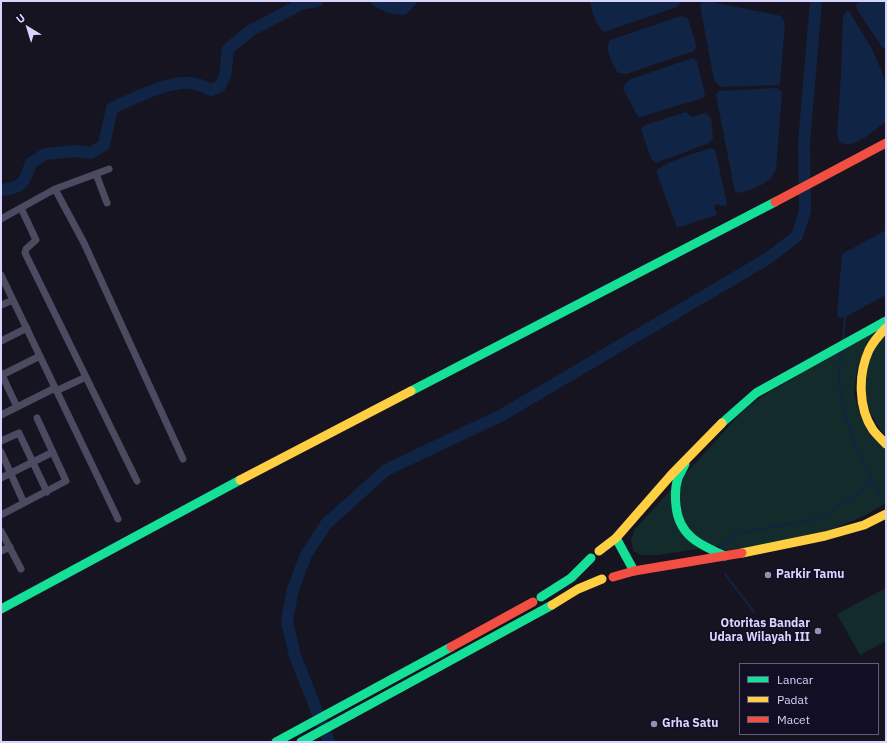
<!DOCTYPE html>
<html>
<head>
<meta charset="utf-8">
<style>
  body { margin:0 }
  #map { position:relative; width:887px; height:743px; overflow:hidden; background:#161420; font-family:"IBM Plex Sans",sans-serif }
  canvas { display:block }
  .frame { position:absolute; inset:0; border:2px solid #d8d4fe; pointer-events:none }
  .legend { position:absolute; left:739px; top:663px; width:140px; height:72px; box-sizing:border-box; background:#120f25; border:1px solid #615e7c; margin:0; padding:5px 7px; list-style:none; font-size:12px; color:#d8d4fe }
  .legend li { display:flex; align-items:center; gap:8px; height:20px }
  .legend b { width:20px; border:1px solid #615e7c }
  .north { position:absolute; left:8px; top:8px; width:40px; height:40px; -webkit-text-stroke:3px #120f25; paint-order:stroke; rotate:322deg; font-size:11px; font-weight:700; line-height:16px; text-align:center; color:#d8d4fe }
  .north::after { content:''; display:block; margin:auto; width:14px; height:18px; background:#d8d4fe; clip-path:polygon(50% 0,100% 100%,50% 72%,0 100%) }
</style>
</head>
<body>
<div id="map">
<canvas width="887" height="743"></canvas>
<div class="frame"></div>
<ul class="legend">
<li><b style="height:5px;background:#16e098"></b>Lancar</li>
<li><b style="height:5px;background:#ffcf43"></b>Padat</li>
<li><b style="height:5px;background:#f24e42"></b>Macet</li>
</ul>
<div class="north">U</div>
</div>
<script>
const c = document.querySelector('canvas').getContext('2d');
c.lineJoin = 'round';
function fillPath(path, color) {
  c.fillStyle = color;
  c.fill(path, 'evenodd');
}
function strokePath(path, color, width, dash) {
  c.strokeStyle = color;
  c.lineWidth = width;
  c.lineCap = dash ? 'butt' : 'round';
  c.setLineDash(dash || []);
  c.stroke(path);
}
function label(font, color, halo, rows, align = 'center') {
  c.font = font + ' "IBM Plex Sans",sans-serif';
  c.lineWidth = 3.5;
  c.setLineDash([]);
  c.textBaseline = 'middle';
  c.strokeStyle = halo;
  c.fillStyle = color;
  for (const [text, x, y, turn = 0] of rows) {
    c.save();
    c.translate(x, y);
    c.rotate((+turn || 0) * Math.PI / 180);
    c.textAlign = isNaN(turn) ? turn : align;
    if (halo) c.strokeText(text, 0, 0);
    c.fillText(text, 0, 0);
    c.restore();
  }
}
fillPath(new Path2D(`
  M872 332 875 335 862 354 857 370 854 393 860 415 873 436 886 450V503L864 516 828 531 735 554 717 546 657 555H640L633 550 631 539 635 529 740 414 761 397Z
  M886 334V436C867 413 859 392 869 362 870 358 872 352 874 348 877 343 882 338 886 334Z
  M886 588V641L860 655 837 614Z`), '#132b2b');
fillPath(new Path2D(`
  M590 1H681V2L677 7 604 32C596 26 591 10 590 1Z
  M707 1 781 16 785 23 780 82 779 85 720 87 714 80 700 5 703 2Z
  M860 1H886V48H884L881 46 858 11 856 5Z
  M849 11 872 49 882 72 886 87V122C873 130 856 149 840 143L837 136 841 74 843 16 846 12Z
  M681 16 688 19 695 41 696 48 694 51 626 74 618 73C613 64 604 49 610 40Z
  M693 58 697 62 705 95 703 98 640 117H638L623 89 625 84 631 79Z
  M777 88 782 92 776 169C775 172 773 175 771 178 766 184 742 195 735 192L734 187 716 95 718 91H721Z
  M686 112 692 117 705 113 711 118 713 138 709 143 656 163 651 159 641 129 645 125Z
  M710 148 715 150 716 154 727 203 726 205 722 206 718 204 715 205 714 208 717 213 716 215 677 228 656 171C669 160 694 154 710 148Z
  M886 230V295L845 317 839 318 837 314 842 254Z`), '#102545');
strokePath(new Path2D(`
  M843 340 845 317
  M842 348C841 358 839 369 839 379 841 417 863 464 881 497
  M721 549 729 539 734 534 819 519 868 486 871 479
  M725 574 754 612`), '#102545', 2);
strokePath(new Path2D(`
  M377 1 389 7 403 9 411 1
  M1 190C23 188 24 183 31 163L45 154 76 151 91 153 104 145 112 108C133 99 175 77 196 84 201 85 206 88 211 90L220 86 225 76 228 49 250 31 301 4 317 1
  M329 742 295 656 287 621 293 589 306 555 326 524 386 470 502 415 767 259 797 236 805 211 804 143 816 1`), '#102545', 12);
strokePath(new Path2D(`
  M96 174 107 203
  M55 189 84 243 183 459
  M21 208 36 240 26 249 25 253 86 377
  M1 219 55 189 109 169
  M1 275 118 519
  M1 305 13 300
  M1 341 27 328
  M1 373 17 407
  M2 375 40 356
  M56 391 86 377 137 481
  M1 415 55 388
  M1 441 19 433 47 492
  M1 452 24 503
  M1 478 53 452
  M1 515 66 481 37 418
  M1 531 21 569
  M1 551 10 547`), '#4a4a60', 7);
strokePath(new Path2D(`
  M411 391 775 202
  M722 423 756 393 886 321
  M685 464C683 469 680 473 678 478 675 487 675 497 676 506 679 536 700 545 725 556
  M616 538 634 571
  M541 597 571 578 591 558
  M1 609 240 480
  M276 742 451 647
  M301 742 552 605`), '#16e098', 9);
strokePath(new Path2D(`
  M886 328C880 334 873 342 869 350 858 374 858 408 873 430 877 435 882 440 886 444
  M240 480 411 391
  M599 551 616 538 672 474 722 423
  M742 553 825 536 864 525 886 514
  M552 605 578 589 602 579`), '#ffcf43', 9);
strokePath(new Path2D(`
  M775 202 886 143
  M613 577 634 571 742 553
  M451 647 533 602`), '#f24e42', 9);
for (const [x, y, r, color] of [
  [768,575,4,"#9491b0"],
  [818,631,4,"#9491b0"],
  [654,724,4,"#9491b0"]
]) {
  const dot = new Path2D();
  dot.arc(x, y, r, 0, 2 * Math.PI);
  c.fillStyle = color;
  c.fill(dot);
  strokePath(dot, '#120f25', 1.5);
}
label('bold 12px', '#d8d4fe', '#120f25', [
  ["Parkir Tamu",776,575],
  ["Otoritas Bandar",810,624,"right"],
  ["Udara Wilayah III",810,638,"right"],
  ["Grha Satu",662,724]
], 'left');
</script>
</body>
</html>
